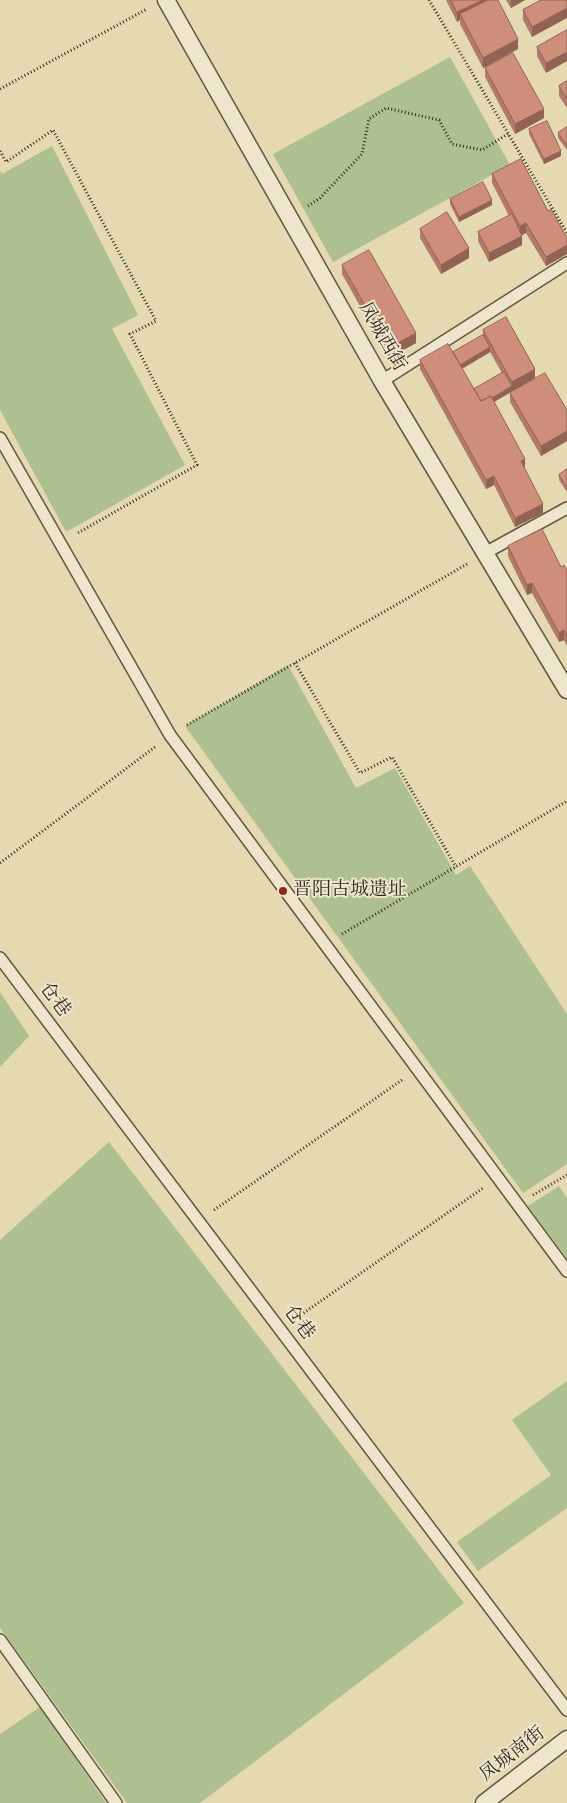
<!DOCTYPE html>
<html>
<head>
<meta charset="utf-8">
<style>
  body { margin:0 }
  canvas { display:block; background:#e4d9b0 }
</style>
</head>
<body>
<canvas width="567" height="1803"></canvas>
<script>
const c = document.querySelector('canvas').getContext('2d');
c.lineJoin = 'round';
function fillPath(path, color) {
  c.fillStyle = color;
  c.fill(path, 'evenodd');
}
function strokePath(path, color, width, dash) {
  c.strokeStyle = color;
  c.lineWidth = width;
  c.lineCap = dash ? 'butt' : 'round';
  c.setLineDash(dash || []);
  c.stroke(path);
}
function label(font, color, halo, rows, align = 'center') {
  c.font = font + ' "IM FELL Double Pica","Noto Serif SC",serif';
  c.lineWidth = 4;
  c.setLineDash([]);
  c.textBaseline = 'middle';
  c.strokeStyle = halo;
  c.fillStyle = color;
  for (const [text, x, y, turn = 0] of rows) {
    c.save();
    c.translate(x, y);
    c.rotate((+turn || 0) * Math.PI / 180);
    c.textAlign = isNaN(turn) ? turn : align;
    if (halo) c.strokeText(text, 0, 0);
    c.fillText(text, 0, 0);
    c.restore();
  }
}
fillPath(new Path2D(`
  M450 57 510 165 333 262 273 154Z
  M52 146 138 315 112 329 185 465 66 532 0 410V171L2 174Z
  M288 665 356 788 395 768 456 875 470 866 567 1014V1164L523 1193 185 726Z
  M0 992 29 1036 0 1067Z
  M109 1142 464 1603 200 1803H127L0 1628V1240Z
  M559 1186 567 1198V1259L528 1206Z
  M567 1381V1508L478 1571 457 1542 551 1475 512 1420Z
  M40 1707 106 1803H0V1734Z`), '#aec090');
const service = new Path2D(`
  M382 381 567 263
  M0 438 170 735 567 1271
  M485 553 567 508
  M0 958 567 1710
  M0 1640 116 1803`);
const pedestrian = new Path2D(`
  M166 0 382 381 567 690
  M484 1803 567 1739`);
strokePath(service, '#615743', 14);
strokePath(pedestrian, '#615743', 19);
strokePath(new Path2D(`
  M429 0 567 233
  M0 89 147 9
  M0 151 6 162 53 130 156 321 130 334 197 465 76 534
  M308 206 320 198 362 154 369 119 386 108 439 120 452 144 482 150 508 134
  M295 663 360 773 392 757 456 867
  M187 725 467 564
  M0 863 155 747
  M342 934 567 801
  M533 1195 567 1175
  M214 1210 402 1080
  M295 1319 483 1188`), '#352c1f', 3, [1, 2.5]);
strokePath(service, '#ede6cc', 11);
strokePath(pedestrian, '#ede6cc', 16);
fillPath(new Path2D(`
  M446 0H498L518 49 483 68 460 24V20L457 22Z
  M506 0H525L511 8Z
  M541 0 532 37 523 20V10Z
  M567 30 546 73 537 56V47Z
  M485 68 544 118 515 134 485 77Z
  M567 81V108L559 96V86Z
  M567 127V150L558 138V133Z
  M529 129 561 156 544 164 529 134Z
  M492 174 548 211 567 238V254L546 266 526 233 522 235V245L489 262 478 241V232L509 216 492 183Z
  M450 199 492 205 459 222 450 204Z
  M420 229 469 258 441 274 420 238Z
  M342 265 416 343 389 358 342 274Z
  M483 330 535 378 494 402 525 469 543 513 515 527 494 485 486 489 420 369V360L453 352 483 335ZM490 352 502 373 474 389 462 369Z
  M510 393 567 410V441L541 456 510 402Z
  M567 469V492L559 480V475Z
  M508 546 561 567 567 570V646L564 640 559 642 532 593 527 595 508 556Z`), '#b27a68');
fillPath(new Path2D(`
  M483 0H494L460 14V20L457 22V12Z
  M511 0H525L511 8Z
  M567 8V18L532 37V27Z
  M518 39V49L483 68V58Z
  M567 52V61L546 73V63Z
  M544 109V118L515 134V124Z
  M561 151V156L544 164V159Z
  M492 200V205L459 222V217Z
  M526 223V233L520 236V226Z
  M522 236V245L489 262V253Z
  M567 245V254L546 266V257Z
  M469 248V258L441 274V265Z
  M416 333V343L389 358V348Z
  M490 347V352L458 371V366Z
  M535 369V378L480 410V405L512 386V382Z
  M567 431V441L541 456V446Z
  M525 459V468L521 461Z
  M494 476V485L486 489V480Z
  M543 504V513L515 527V518Z
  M532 583V593L527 595V585Z
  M564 630V640L559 642V633Z`), '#916355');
const building = new Path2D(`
  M451 0H483L457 12Z
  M488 0H498L518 39 483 58 460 14Z
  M541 0H567V8L532 27 523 10Z
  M567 30V52L546 63 537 47Z
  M513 53 544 109 515 124 485 68Z
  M567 81V99L559 86Z
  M547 121 561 151 544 159 529 129Z
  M567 127V145L558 133Z
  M521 159 548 211 551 209 567 238V245L546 257 526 223 520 226 492 174Z
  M483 182 492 200 459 217 450 199Z
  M447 212 469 248 441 265 420 229Z
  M512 214 522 236 489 253 478 232Z
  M369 250 416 333 389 348 342 265Z
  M506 317 535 369 512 382 483 330Z
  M483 335 490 347 460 365 453 352Z
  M448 344 481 401 491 396 525 459 521 461 543 504 515 518 494 476 486 480 420 360Z
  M504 372 512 386 492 398 491 396 481 401 474 389Z
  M545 373 567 410V431L541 446 510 393Z
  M567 469V487L559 475Z
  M542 529 561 567 564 565 567 570V637L564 630 559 633 532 583 527 585 508 546Z`);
fillPath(building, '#cf8e79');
strokePath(building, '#916355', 1);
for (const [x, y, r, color] of [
  [283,891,5,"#8f2418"]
]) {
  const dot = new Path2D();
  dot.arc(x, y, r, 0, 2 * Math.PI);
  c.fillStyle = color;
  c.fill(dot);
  strokePath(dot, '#ede6cc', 2);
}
label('19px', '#352c1f', '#ede6cc', [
  ["凤城西街",381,337,60],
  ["仓巷",54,1000,53],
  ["仓巷",298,1323,53],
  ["凤城南街",513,1755,-38]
]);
label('19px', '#352c1f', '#ede6cc', [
  ["晋阳古城遗址",293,891]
], 'left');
</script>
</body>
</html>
